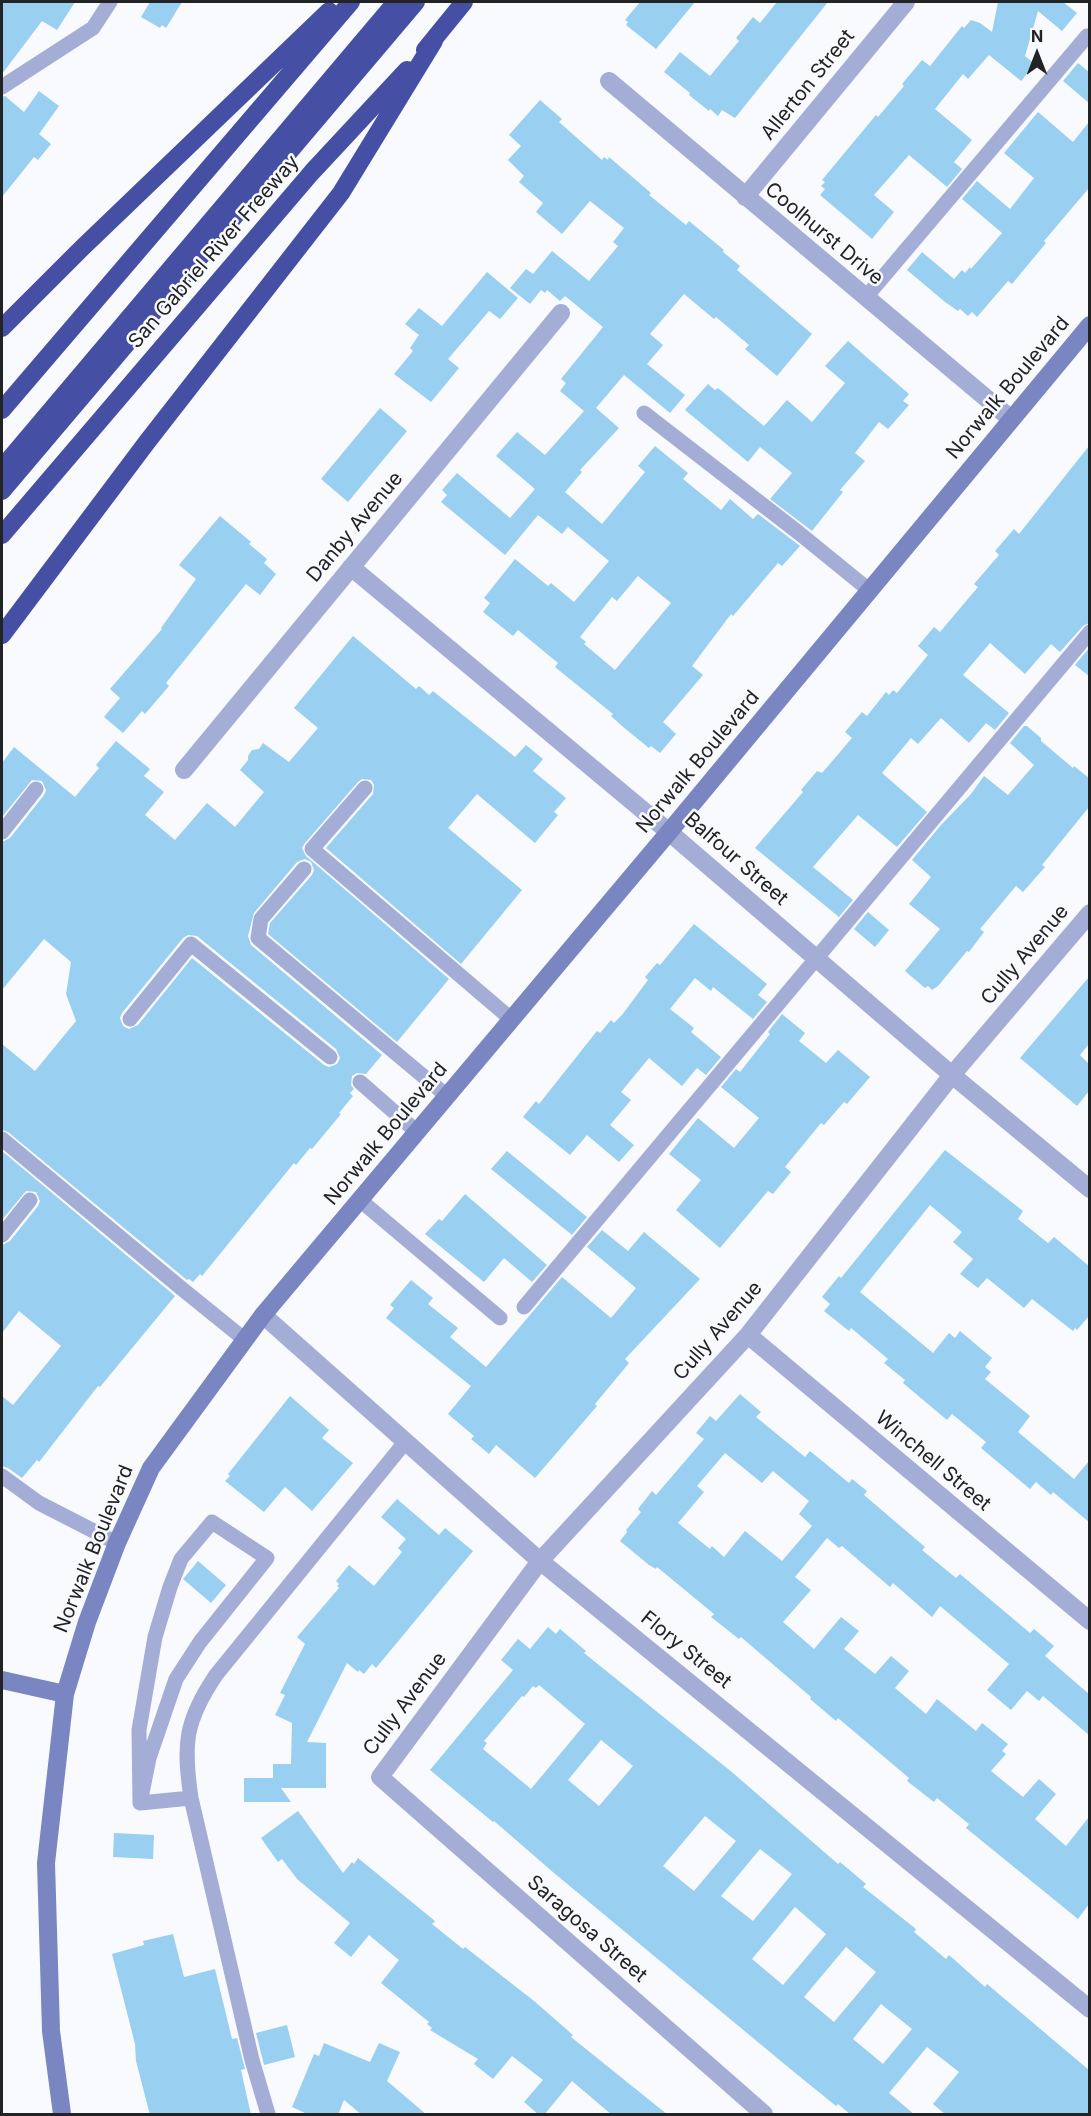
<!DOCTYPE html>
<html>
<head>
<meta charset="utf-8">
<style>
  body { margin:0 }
  #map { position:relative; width:1091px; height:2116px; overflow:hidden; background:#f8fafd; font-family:Inter,sans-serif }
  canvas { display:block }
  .frame { position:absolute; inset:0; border:3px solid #222324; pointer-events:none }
  .north { position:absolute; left:1007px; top:24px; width:60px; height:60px; -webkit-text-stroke:4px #f8fafd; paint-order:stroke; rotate:0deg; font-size:16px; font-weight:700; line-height:24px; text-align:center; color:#222324 }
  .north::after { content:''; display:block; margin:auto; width:21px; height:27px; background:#222324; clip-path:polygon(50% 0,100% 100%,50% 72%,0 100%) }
</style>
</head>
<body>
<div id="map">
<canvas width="1091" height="2116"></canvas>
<div class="frame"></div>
<div class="north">N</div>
</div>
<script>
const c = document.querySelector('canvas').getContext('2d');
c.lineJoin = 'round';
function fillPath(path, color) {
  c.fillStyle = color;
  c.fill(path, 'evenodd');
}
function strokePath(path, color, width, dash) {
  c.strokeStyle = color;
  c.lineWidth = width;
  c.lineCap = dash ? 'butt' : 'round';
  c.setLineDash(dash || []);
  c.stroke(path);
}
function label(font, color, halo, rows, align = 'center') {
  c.font = font + ' Inter,sans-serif';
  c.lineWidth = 5;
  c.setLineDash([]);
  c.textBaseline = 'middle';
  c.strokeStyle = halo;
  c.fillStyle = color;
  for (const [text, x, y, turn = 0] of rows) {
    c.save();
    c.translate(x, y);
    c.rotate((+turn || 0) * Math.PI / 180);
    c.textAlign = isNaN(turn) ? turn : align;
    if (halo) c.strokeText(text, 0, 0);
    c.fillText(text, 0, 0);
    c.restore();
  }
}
fillPath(new Path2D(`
  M2 2H75L57 30 42 21 2 74Z
  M150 2H182L166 28 162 25 160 28 141 17Z
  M640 2H695L656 49 626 25 628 22 625 20Z
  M777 2H828L735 118 722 110 718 116 710 109 709 111 689 95 690 93 664 72 680 52 710 76 739 41 736 38 753 17 760 23Z
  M998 2H1063L1077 13 1062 31 1038 11 1025 56 1035 64 1021 81 989 55 968 79 963 74 935 109 972 140 954 162 962 169 947 187 909 155 874 195 894 212 872 239 820 195 825 189 821 186 825 182 822 180 876 115 878 117 904 86 902 84 922 60 930 66 962 26 964 28 971 20 980 23 992 32Z
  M1078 63 1089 72V103L1063 81Z
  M39 91 59 106 39 134 51 144 38 160 34 157 2 197V97L5 96 24 112Z
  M540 100 562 119 559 122 602 160 604 157 608 160 609 157 651 193 649 195 686 225 689 221 724 250 723 252 740 266 737 270 812 334 777 376 745 349 749 345 716 317 714 319 684 294 650 334 663 345 647 364 685 395 670 413 624 375 596 408 619 428 580 470 582 472 565 492 602 524 645 472 638 466 655 446 688 473 683 479 721 510 730 499 753 519 758 514 800 546 782 566 778 563 733 616 731 614 692 666 703 675 663 722 676 734 660 753 651 746 649 748 622 726 611 716 613 714 555 667 558 663 518 630 513 636 483 612 490 603 484 598 515 559 548 586 551 583 574 602 609 561 568 527 562 534 538 515 505 555 441 502 447 495 442 490 457 473 510 518 535 489 496 456 517 432 545 455 584 411 560 391 566 383 561 379 603 327 565 296 560 301 547 290 545 293 541 290 530 304 510 288 526 269 533 274 552 251 589 281 618 246 613 242 624 228 590 201 562 234 536 212 543 203 519 182 524 176 508 160 521 146 509 135ZM638 576 671 603 615 670 584 644 586 642 580 637 612 597 617 601Z
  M1038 112 1073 142 1089 122V188L1044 241 1046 243 1012 284 1008 281 977 317 972 312 968 316 960 309 958 311 945 302 907 270 922 252 954 279 962 270 965 273 970 267 971 269 1002 233 962 199 977 181 1010 209 1034 178 1004 153Z
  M487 272 518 298 500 319 489 311 448 359 459 368 431 402 394 374 413 351 410 348 419 335 405 324 419 308 442 326Z
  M848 341 909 394 903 401 909 405 888 429 879 422 855 453 865 461 840 490 843 492 812 531 770 499 792 473 760 447 748 462 685 410 708 384 715 390 718 388 764 426 787 400 812 422 845 383 825 366Z
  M380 408 407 431 348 502 321 479Z
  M1089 446V623L1083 626 1060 652 1051 644 1025 674 990 643 963 675 1009 713 995 730 986 723 969 743 941 718 918 744 911 738 882 773 927 812 897 847 858 815 813 867 853 900 839 917 755 848 803 792 801 790 817 771 822 773 852 738 845 732 862 712 867 716 886 692 889 695 893 690 897 693 928 655 918 646 934 627 940 632 967 600 978 587 974 584 999 555 995 551 1014 529 1019 534Z
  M220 516 251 542 249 544 267 559 264 563 276 574 260 595 246 584 166 683 169 686 145 714 142 711 123 733 104 717 120 698 110 689 162 629 161 628 196 579 179 565Z
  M353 636 416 689 419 686 429 695 433 691 515 757 526 745 543 759 533 771 566 798 554 812 558 815 535 843 477 794 448 828 522 890 461 964 326 848 373 794 374 785 371 780 362 779 358 782 305 843 302 848 306 856 449 979 397 1042 268 934 270 923 312 875 314 870 311 862 305 859 297 862 254 913 248 936 251 945 382 1055 366 1074 357 1073 352 1076 351 1085 354 1089 350 1093 353 1096 339 1113 341 1114 312 1149 310 1148 296 1165 294 1163 202 1276 200 1274 193 1282 189 1279 187 1280 8 1132 2 1130V1044L35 1071 76 1021 66 994 71 962 44 939 2 990V842L10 838 44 795 46 790 42 781 32 780 2 817V763L14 747 75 797 99 768 96 765 116 741 150 769 144 776 164 792 145 815 175 840 207 803 235 827 264 792 240 770 248 760V756L252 750 259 749 263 743 289 762 318 728 294 708ZM188 935 197 936 336 1049 340 1058 337 1064 329 1067 324 1065 192 958 138 1025 129 1029 123 1026 120 1018 122 1013 183 938Z
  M1089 648V676L1075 665Z
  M1024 726H1027L1041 738V741L1073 768 1074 766 1089 778V807L1042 865 1045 867 1023 892 1016 886 980 929 984 932 969 952 967 951 938 986 932 990 928 986 925 988 905 971 940 929 909 904 931 877 912 860 941 825 971 794 984 776 1008 795 1034 765 1010 743Z
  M868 912 889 930 875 947 854 929Z
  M694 924 767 984 758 995 767 1002 753 1019 713 987 711 991 695 978 670 1009 694 1028 691 1032 721 1057 706 1075 697 1068 682 1086 649 1058 621 1092 631 1100 610 1125 634 1145 619 1162 587 1135 570 1155 523 1117 536 1101 539 1104 597 1031 600 1033 611 1020 614 1023 622 1015 648 980 645 977 657 963 660 965Z
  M1089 977V1044L1080 1055 1089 1064V1091L1077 1106 1020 1058Z
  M782 1014 805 1033 799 1041 826 1063 838 1050 870 1077 847 1104 844 1102 824 1125 821 1123 785 1167 791 1172 773 1194 768 1191 720 1248 676 1210 701 1180 669 1154 698 1118 734 1148 759 1118 721 1087 736 1069 740 1072 770 1034 768 1032Z
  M945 1150 1023 1211 1018 1219 1048 1243 1054 1237 1089 1266V1316L1077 1330 1075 1328 1073 1331 1032 1299 1024 1308 987 1278 978 1288 960 1274 973 1259 953 1242 962 1232 930 1205 860 1292 933 1353 949 1333 955 1338 960 1331 992 1358 985 1367 991 1372 985 1379 1030 1416 1018 1432 1074 1479 1089 1461V1522L1053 1492 1051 1495 1036 1482 1030 1489 981 1448 986 1442 952 1414 947 1420 903 1383 905 1380 884 1363 888 1359 851 1328 849 1331 824 1311 830 1304 822 1297 839 1276 841 1278Z
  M2 1151 175 1296 100 1387 98 1386 39 1462 37 1460 22 1478 8 1468 2 1466V1396L13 1405 61 1346 19 1311 2 1333V1245L10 1241 38 1206 40 1201 36 1192 26 1191 2 1220Z
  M507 1151 587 1217 572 1235 491 1169Z
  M465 1194 547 1265 532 1282 504 1258 484 1282 425 1234 439 1219 442 1221Z
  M602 1230 628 1251 644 1232 700 1279 625 1359 629 1363 595 1404 597 1406 535 1478 496 1445 489 1454 471 1439 474 1436 448 1414 471 1386 386 1318 394 1308 390 1305 411 1280 433 1298 428 1304 458 1328 450 1337 486 1367 562 1277 611 1318 636 1288 587 1247Z
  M740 1394 761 1412 756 1417 805 1457 810 1451 849 1483 852 1479 867 1491 864 1495 925 1547 922 1550 956 1578 960 1574 1030 1633 1034 1629 1054 1646 1045 1656 1089 1694V1735L1043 1696 1039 1701 1027 1691 1011 1710 987 1690 1009 1664 940 1606 932 1617 893 1583 890 1587 842 1546 839 1548 827 1538 795 1577 811 1590 783 1622 814 1649 841 1617 859 1631 844 1649 875 1674 891 1656 909 1671 895 1688 926 1714 937 1699 976 1731 982 1723 1008 1744 1002 1751 1006 1754 991 1771 1023 1797 1039 1779 1056 1794 1035 1819 1066 1846 1089 1817V1904L1078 1919 966 1828 969 1824 937 1798 934 1802 907 1781 909 1778 838 1718 836 1721 810 1699 811 1697 741 1637 739 1639 711 1617 714 1614 657 1567 656 1569 649 1565 620 1541 627 1532 626 1530 641 1512 638 1509 652 1491 656 1495 704 1439 696 1433 710 1416 716 1421ZM725 1453 762 1483 773 1471 809 1501 799 1514 812 1526 782 1561 745 1531 724 1557 712 1546 710 1549 678 1523 704 1492 697 1486Z
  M290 1396 329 1430 322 1438 353 1463 312 1511 285 1487 264 1512 225 1481 230 1476 228 1474Z
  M397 1499 439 1535 445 1528 473 1551 376 1668 372 1664 364 1674 359 1670 358 1672 347 1663 307 1742 326 1743V1788H281L291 1802H244V1778H273V1764H291L292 1723 275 1715 285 1695 280 1693 305 1644 297 1637 339 1588 337 1586 339 1584 336 1581 349 1565 374 1586 402 1552 398 1548 406 1539 381 1517Z
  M198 1561 226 1585 211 1603 183 1579Z
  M548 1627 556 1634 560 1629 586 1651 584 1653 733 1773 838 1864 840 1862 866 1884 863 1887 916 1929 914 1932 946 1959 949 1955 985 1987 987 1984 1089 2070V2115H946L933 2104 959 2072 927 2047 889 2093 915 2115H851L838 2104 836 2106 794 2072 554 1873 494 1821 493 1822 430 1770 513 1670 501 1660 518 1639 530 1649ZM539 1685 585 1724 531 1789 483 1749 487 1743 484 1741 522 1696 524 1697 533 1686 536 1688ZM601 1740 633 1766 599 1806 568 1780ZM705 1816 736 1841 694 1891 663 1866ZM760 1849 792 1874 753 1921 721 1896ZM795 1907 826 1934 783 1985 752 1959ZM846 1947 876 1972 834 2022 804 1997ZM881 2004 912 2029 883 2064 853 2039Z
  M298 1811 343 1873 352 1862 354 1864 358 1858 435 1921 432 1924 463 1949 465 1947 534 2001 573 2035 571 2037 668 2115H612L572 2081 544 2115H539L524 2102 543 2080 512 2056 493 2079 474 2064 478 2059 430 2030 432 2028 427 2024 429 2022 381 1983 399 1960 369 1935 351 1957 334 1943 350 1923 297 1879 282 1859 278 1862 261 1838Z
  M114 1833 154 1835 153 1859 113 1857Z
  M173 1934 184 1977 215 1969 232 2039 237 2038 245 2069 241 2070 251 2115H150L136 2061 135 2044 112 1954 144 1945 143 1941Z
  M287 2025 295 2057 264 2065 256 2033Z
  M324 2043 370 2062 379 2043 400 2052 387 2081 427 2115H362L344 2100 338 2115H309L292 2107 314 2054 319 2056Z`), '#99cff1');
strokePath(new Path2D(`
  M2 87 93 28 110 2
  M866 297 1087 36
  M644 413 799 533 869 590
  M365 788 312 849 511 1019
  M2 832 36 789
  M304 869 261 919 258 938 447 1096
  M130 1019 191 944 330 1057
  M360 1082 417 1132
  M2 1139 181 1288 244 1339
  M360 1200 500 1318
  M2 1235 30 1200
  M524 1307 1090 632
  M2 1476 39 1503 117 1543
  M140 1803 139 1730 155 1637 170 1587 181 1559 212 1522 267 1558 200 1642 176 1679 149 1758 140 1803 191 1798
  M268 2114 252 2060 191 1798C183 1744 185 1721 216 1675L406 1441`), '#a3add6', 15);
strokePath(new Path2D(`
  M609 81 1011 419
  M745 197 906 2
  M351 567 669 832 952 1075 1090 1189
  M184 770 561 313
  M263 1315 540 1561 1090 2009
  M748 1335 1090 1621
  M764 2114 380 1777 540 1561 748 1335 952 1075 1090 913`), '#a3add6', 18);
strokePath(new Path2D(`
  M2 1680 65 1694
  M62 2114 51 2031 46 1863 65 1694 87 1622 117 1543 151 1468 263 1315 669 832 1090 325`), '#7986c1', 18);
strokePath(new Path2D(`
  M425 50 464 2
  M2 328 82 248 329 11
  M2 410 351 2
  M2 468 396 2
  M2 491 416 2
  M2 535 312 172 407 70
  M2 635 147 442 341 193 434 41`), '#4550a4', 18);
label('20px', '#222324', '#f8fafd', [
  ["Allerton Street",808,85,-51],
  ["Coolhurst Drive",824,234,40],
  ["San Gabriel River Freeway",214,252,-49],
  ["Norwalk Boulevard",1008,388,-50],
  ["Danby Avenue",355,527,-50],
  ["Norwalk Boulevard",698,762,-50],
  ["Balfour Street",736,859,41],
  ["Cully Avenue",1025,955,-50],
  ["Norwalk Boulevard",386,1134,-50],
  ["Cully Avenue",718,1331,-49],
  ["Winchell Street",933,1461,40],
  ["Norwalk Boulevard",94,1549,-68],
  ["Flory Street",686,1650,39],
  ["Cully Avenue",405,1704,-53],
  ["Saragosa Street",587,1929,41]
]);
</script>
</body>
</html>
